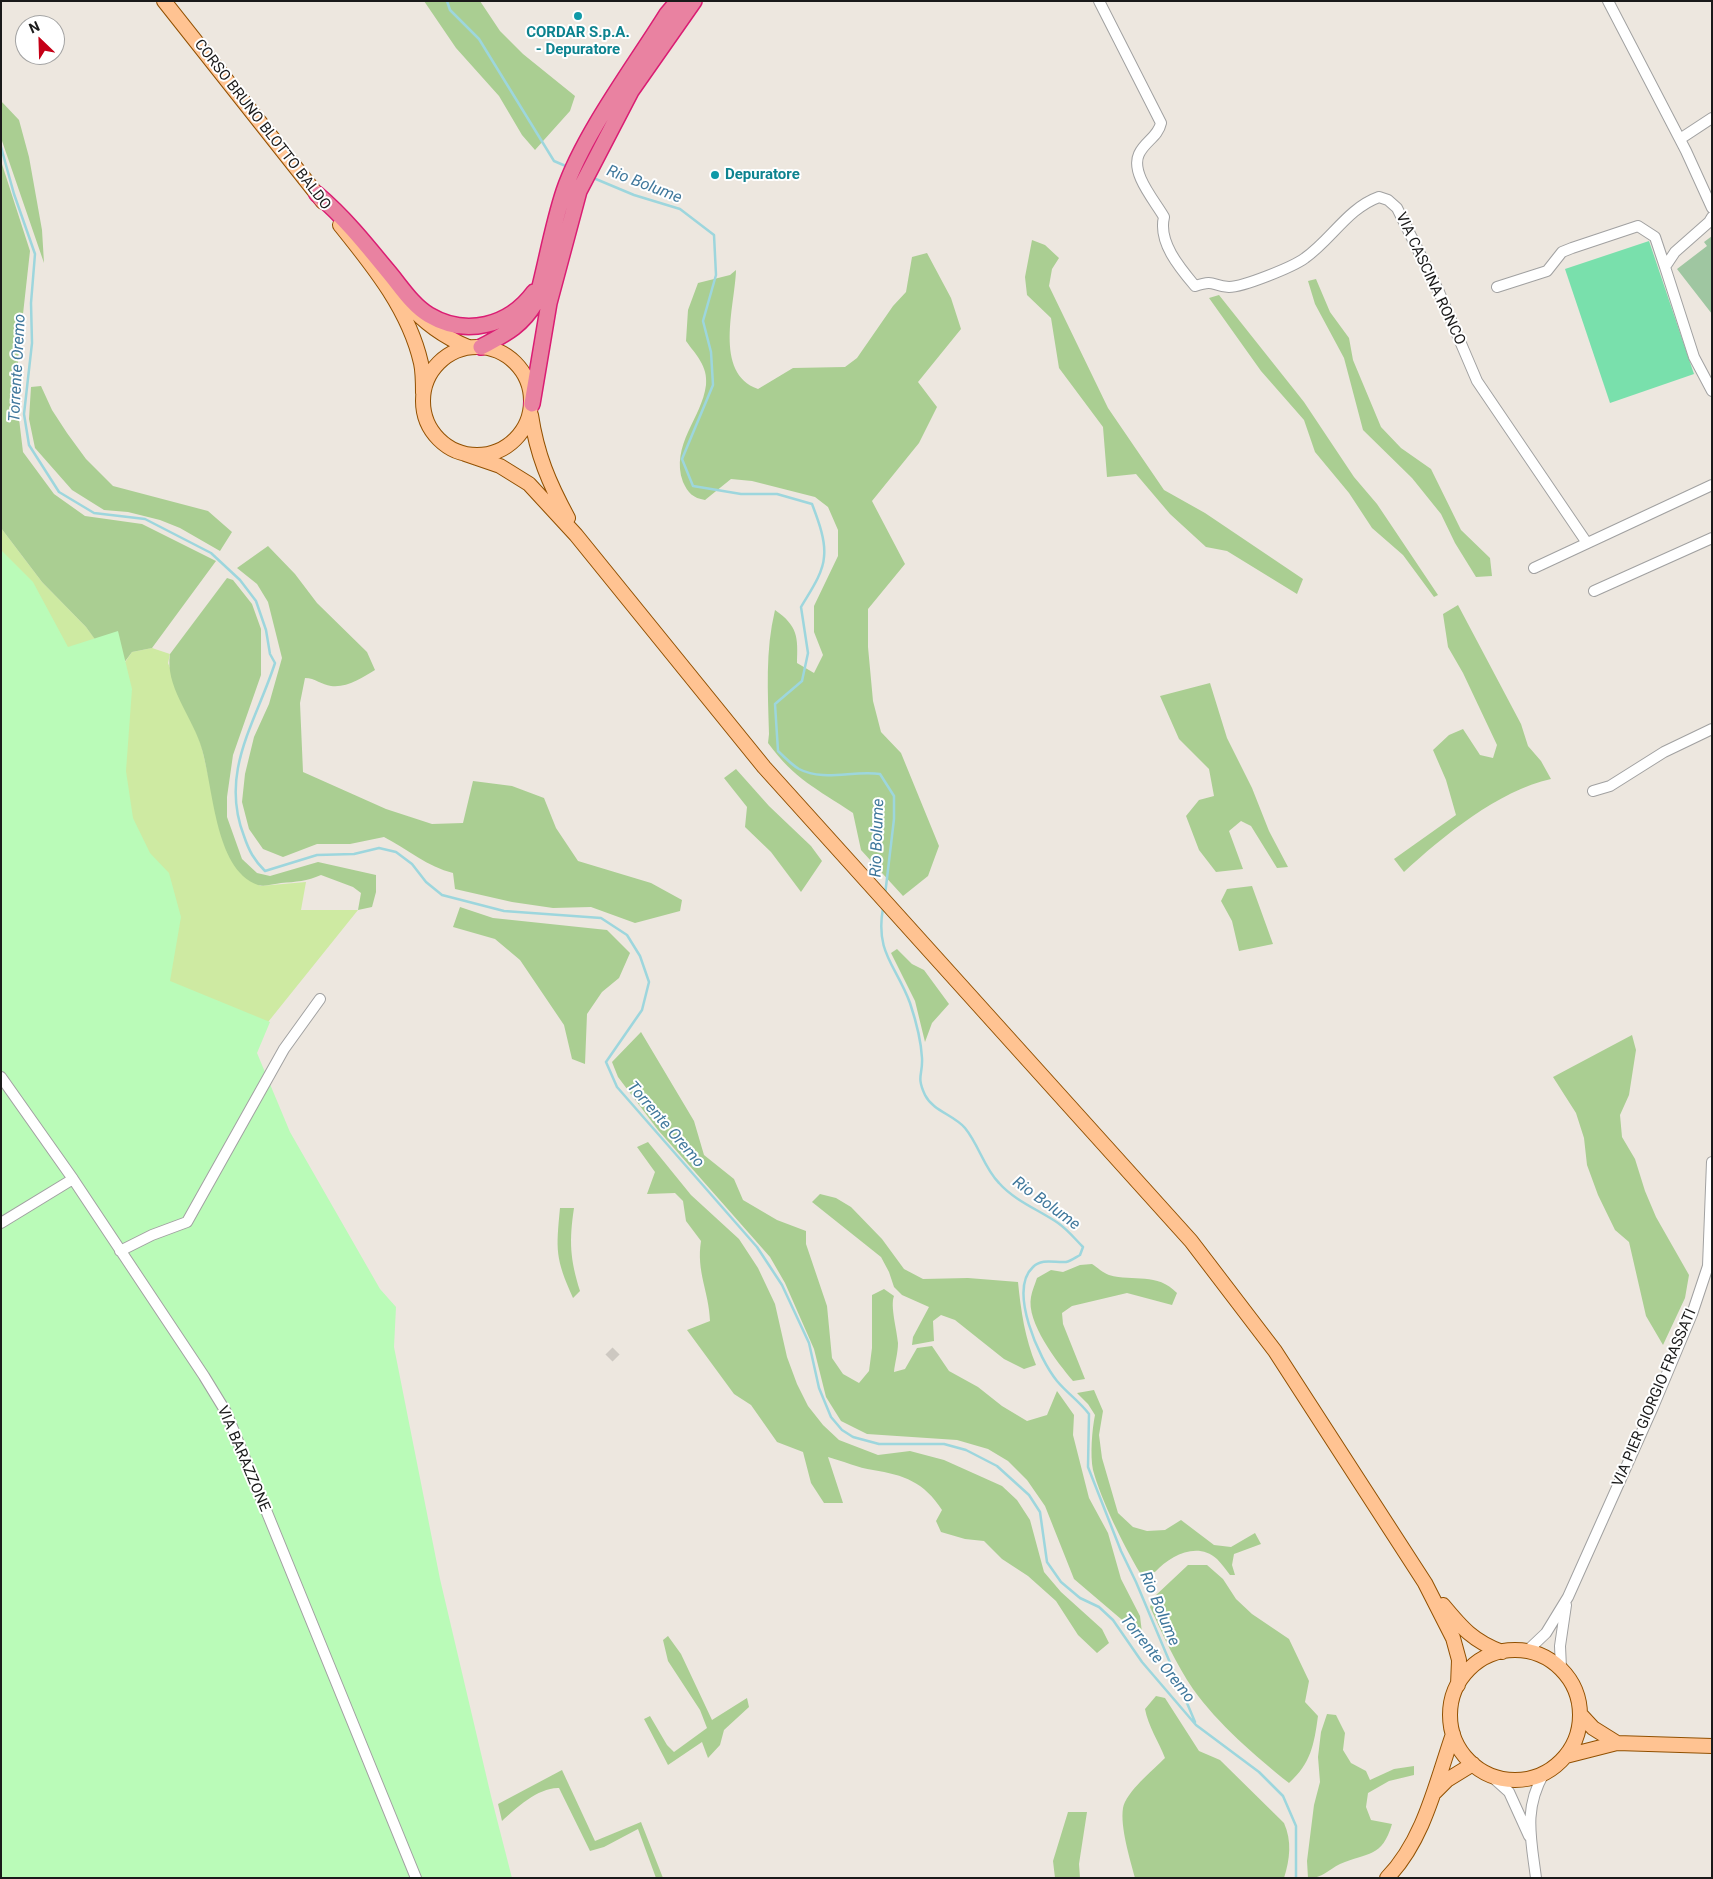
<!DOCTYPE html>
<html>
<head>
<meta charset="utf-8">
<style>
  body { margin:0 }
  #map { position:relative; width:1713px; height:1879px; overflow:hidden; background:#ede7df; font-family:Roboto,sans-serif }
  canvas { display:block }
  .frame { position:absolute; inset:0; border:2px solid #1a1a1a; pointer-events:none }
  .north { position:absolute; left:15px; top:15px; width:50px; height:50px; box-sizing:border-box; background:#fff; border:1px solid #a3a3a3; border-radius:50%; rotate:336deg; font-size:14px; font-weight:700; line-height:20px; text-align:center; color:#1a1a1a }
  .north::after { content:''; display:block; margin:auto; width:18px; height:22px; background:#c50016; clip-path:polygon(50% 0,100% 100%,50% 72%,0 100%) }
</style>
</head>
<body>
<div id="map">
<canvas width="1713" height="1879"></canvas>
<div class="frame"></div>
<div class="north">N</div>
</div>
<script>
const c = document.querySelector('canvas').getContext('2d');
c.lineJoin = 'round';
function fillPath(path, color) {
  c.fillStyle = color;
  c.fill(path, 'evenodd');
}
function strokePath(path, color, width, dash) {
  c.strokeStyle = color;
  c.lineWidth = width;
  c.lineCap = dash ? 'butt' : 'round';
  c.setLineDash(dash || []);
  c.stroke(path);
}
function label(font, color, halo, rows, align = 'center') {
  c.font = font + ' Roboto,sans-serif';
  c.lineWidth = 4;
  c.setLineDash([]);
  c.textBaseline = 'middle';
  c.strokeStyle = halo;
  c.fillStyle = color;
  for (const [text, x, y, turn = 0] of rows) {
    c.save();
    c.translate(x, y);
    c.rotate((+turn || 0) * Math.PI / 180);
    c.textAlign = isNaN(turn) ? turn : align;
    if (halo) c.strokeText(text, 0, 0);
    c.fillText(text, 0, 0);
    c.restore();
  }
}
fillPath(new Path2D(`
  M1 528 42 582 86 627 119 671 132 652 152 648 170 654 168 663 201 744 224 844 260 886 306 882 301 910H358L248 1047 1 1065Z`), '#ceeaa2');
fillPath(new Path2D(`
  M424 1H480L500 31 523 54 575 96 570 111 535 150 522 135 499 96 456 48Z
  M1 101 19 120 29 157 42 230 44 263 1 138Z
  M1 161 30 251 18 359 17 402 23 452 54 494 85 516 142 524 216 561 152 648 132 652 118 671 86 627 42 582 1 528Z
  M1032 240 1045 245 1059 258 1052 269 1049 286 1108 408 1164 490 1205 513 1303 579 1297 594 1227 551 1206 547 1170 514 1136 474 1107 477 1103 427 1059 368 1051 318 1027 295 1025 277Z
  M927 253 951 298 961 329 918 382 937 407 919 443 872 501 905 564 868 609V647L873 701 881 732 901 753 939 846 928 876 903 896 861 850 853 813C816 788 795 780 768 743L769 734C768 692 765 651 775 610 798 626 798 637 797 663L814 673 823 655 814 632V606L838 556V530L828 507 815 497 752 481 731 479 705 500C693 498 688 493 683 482 670 445 702 418 706 385 708 366 696 355 686 341L688 310 698 283 730 275 736 270C735 306 713 373 758 389L793 368 845 367 857 358 893 306 906 292 912 257Z
  M1316 279 1330 312 1349 338 1353 360 1381 427 1401 448 1431 469 1461 530 1490 558 1492 576 1476 577 1455 543 1441 514 1412 478 1363 430 1344 358 1315 304 1308 281Z
  M1219 295 1304 402 1354 477 1377 504 1438 595 1434 597 1403 555 1372 528 1349 493 1315 452 1304 420 1261 371 1209 298Z
  M41 386 52 410 67 433 86 459 113 486 208 511 232 532 220 551 180 528 160 520 128 512 104 510 72 490 35 448 29 419 31 387Z
  M268 546 295 574 317 603 367 652 375 670C362 678 347 688 331 686 322 685 315 678 305 678L300 703 303 772 386 809 432 824 463 823 473 781 512 786 544 798 556 828 578 861 651 883 682 900 680 911 635 923 591 907 553 908 512 902 455 889 453 873C428 867 407 849 384 837L350 844H317L283 857 263 849 249 829 242 802 245 774 254 737 269 704 282 658 268 602 257 584 237 568Z
  M227 578 233 580 252 604 261 629V675L233 755 227 797V817L242 859 257 873 270 876 318 862 376 875V892L372 907 358 910 361 893 353 887 321 875C307 881 296 882 281 883 274 884 264 887 258 885 213 869 214 783 200 743 190 714 165 685 170 654Z
  M1458 605 1521 724 1528 746 1541 761 1551 779C1499 790 1442 837 1404 872L1394 859 1456 815 1446 780 1433 750 1449 735 1463 729 1480 755 1493 758 1497 745 1463 673 1448 647 1443 614Z
  M1210 683 1227 738 1252 788 1269 831 1288 867 1277 868 1251 826 1241 821 1229 831 1243 869 1216 872 1199 850 1186 816 1199 800 1214 796 1209 769 1179 739 1160 696Z
  M736 769 769 806 811 846 822 861 801 892 771 852 745 827 747 807 724 778Z
  M1252 886 1273 944 1239 951 1232 921 1221 901 1227 889Z
  M460 907 493 918 607 930 630 953 619 978 602 992 587 1014 585 1064 572 1059 564 1025 520 960 495 939 453 927Z
  M897 949 912 964 924 970 949 1004 932 1023 925 1042 915 1001 891 953Z
  M641 1032 694 1121 704 1155 734 1179 743 1200 777 1220 806 1231V1244L827 1306 832 1358 843 1374 859 1383 869 1371 872 1348V1295L884 1289 894 1296C890 1306 897 1330 898 1343 898 1353 895 1362 894 1372L905 1369 917 1348 932 1346 949 1371 978 1387 1002 1406 1027 1421 1047 1415 1057 1391 1074 1415 1073 1435 1089 1498 1108 1533 1121 1579 1140 1616 1142 1633 1128 1625 1074 1579 1045 1506 1027 1480 1008 1461 988 1449 957 1440 867 1434 841 1421 826 1397 814 1349 785 1283 770 1257 658 1130 618 1077 612 1062Z
  M1632 1035 1636 1050 1629 1095 1620 1115 1622 1137 1635 1159 1645 1191 1656 1217 1689 1275 1685 1298 1663 1345 1646 1316 1629 1242 1615 1230 1598 1195 1587 1165 1584 1138 1576 1113 1553 1077Z
  M648 1142 691 1195 739 1239 758 1268 775 1304 787 1357 797 1384 808 1406 823 1425 839 1440 878 1455 910 1451 944 1460 1002 1486 1017 1500 1030 1520 1044 1572 1061 1592 1102 1629 1109 1643 1097 1653 1078 1635 1056 1601 1028 1576 1002 1559 984 1541 965 1539 941 1532 936 1521 942 1510C924 1482 904 1475 873 1470 858 1468 843 1461 828 1457L843 1503H824L811 1483 803 1452 777 1442 751 1405 734 1394 687 1330 710 1321C709 1291 696 1272 701 1241L686 1221 683 1201 675 1193 647 1194 655 1172 637 1147Z
  M820 1194 836 1198 851 1207 882 1239 904 1269 923 1279 968 1278 1018 1282C1021 1312 1025 1338 1036 1365L1024 1369 1004 1359 955 1320 941 1315 933 1321 934 1341 912 1345 913 1337 929 1307 902 1295 894 1287 889 1272 881 1257 812 1202Z
  M560 1208H574C569 1241 570 1259 580 1291L573 1298C555 1258 556 1250 560 1208Z
  M1092 1264C1097 1267 1103 1273 1109 1275 1134 1282 1157 1272 1177 1293L1172 1305 1127 1293 1072 1306 1062 1313 1063 1324 1085 1379 1073 1381C1057 1362 1026 1322 1031 1297 1032 1291 1035 1284 1037 1278L1051 1270 1063 1272 1080 1265Z
  M1094 1390 1103 1411 1099 1435 1102 1458 1118 1513 1133 1527 1147 1531 1165 1530 1181 1520 1214 1545 1231 1547 1255 1533 1261 1544 1234 1554 1232 1565 1235 1575H1230C1226 1570 1222 1564 1217 1559 1197 1541 1170 1556 1155 1572L1140 1573C1124 1546 1101 1500 1093 1470 1090 1455 1092 1430 1095 1415L1088 1404 1077 1393Z
  M1188 1565H1207L1223 1579 1236 1599 1252 1614 1289 1639 1309 1681 1305 1702 1318 1716C1314 1745 1311 1763 1289 1783 1255 1756 1218 1724 1193 1689 1176 1664 1163 1635 1150 1607L1155 1596Z
  M668 1636 681 1654 712 1720 747 1698 749 1707 724 1730 720 1745 708 1758 702 1742 668 1765 644 1719 650 1716 667 1745 674 1752 707 1728 700 1710 668 1661 663 1640Z
  M1156 1696 1165 1698 1199 1751 1220 1760 1284 1823C1292 1841 1290 1859 1284 1878H1135C1130 1859 1120 1827 1123 1808 1126 1792 1153 1770 1165 1758 1159 1742 1148 1726 1145 1709Z
  M1327 1714 1336 1715 1345 1733 1343 1750 1351 1763 1366 1771 1370 1780 1394 1769 1414 1766V1775L1389 1781 1368 1793 1366 1807 1371 1820 1392 1824C1382 1858 1368 1852 1340 1864 1328 1870 1323 1878 1308 1878L1307 1861 1314 1805 1320 1782 1318 1757 1321 1732Z
  M562 1770 595 1841 641 1822 663 1878H656L638 1829 604 1847 590 1851 559 1788C539 1787 516 1808 502 1821L498 1804Z
  M1068 1812H1087L1079 1864 1080 1878H1055L1053 1861Z`), '#aace92');
fillPath(new Path2D(`
  M1712 236V314L1677 269 1707 246 1704 242Z`), '#9fc6a1');
fillPath(new Path2D(`
  M1 550 33 582 68 647 118 631 132 689 126 771 133 818 150 853 169 873 181 917 170 981 270 1022 257 1053 290 1132 380 1289 396 1307 394 1347 440 1579 491 1796 512 1878H1Z`), '#bafbb8');
fillPath(new Path2D(`
  M1649 241 1694 374 1610 403 1565 269Z`), '#79e0ac');
strokePath(new Path2D(`
  M447 1 450 10 479 39 554 161 568 167
  M1 147 14 194 35 254 31 303 32 343 24 414 29 445 59 492 94 513 145 519 211 553 240 580 256 601 266 630 270 654 275 663C256 722 219 772 244 836 249 851 254 860 265 871L317 855 354 854 379 848 396 852 412 864 426 882 442 895 504 911 601 918 627 935 640 956 649 982 642 1010 606 1062 617 1087 757 1247 782 1285 809 1343 819 1388 831 1417 842 1430 853 1437 879 1444H944L966 1450 997 1466 1029 1495 1040 1512 1047 1562 1061 1582 1080 1598 1099 1607 1113 1620 1142 1662 1196 1725 1259 1772 1283 1796 1296 1826V1878
  M591 177 634 195 680 209 714 235 716 275 703 321 711 352 713 385 682 459 693 486 741 494H777L812 504C818 520 826 540 824 557 823 574 809 593 801 607L808 653 802 681 775 704 778 751C784 757 792 765 799 769 824 782 853 770 880 774L894 796V819L885 895
  M883 908C875 953 896 965 910 1003 916 1021 921 1039 922 1058 923 1075 916 1076 925 1095 933 1111 954 1115 965 1128 979 1145 984 1168 999 1183 1015 1201 1039 1210 1058 1223 1068 1230 1075 1239 1083 1247L1080 1255C1076 1257 1071 1261 1066 1262 1055 1263 1042 1258 1033 1267 1008 1290 1039 1359 1057 1381 1067 1393 1079 1401 1089 1414L1088 1467 1121 1551 1136 1582 1195 1722`), '#9dd6dd', 2.5);
strokePath(new Path2D(`
  M609 1351 617 1359`), '#cdc8c1', 10, [10, 5]);
const minor = new Path2D(`
  M1099 1 1161 123C1158 137 1145 141 1139 154 1130 173 1155 201 1164 217 1158 242 1179 267 1195 286 1216 279 1211 286 1229 287 1243 287 1293 267 1305 258 1331 240 1348 208 1379 197L1388 200 1397 208 1439 292 1477 381 1587 543
  M1608 1 1686 151 1712 208
  M1680 139 1712 118
  M1712 217 1709 222 1675 252 1665 267 1694 357 1712 391
  M1497 287 1547 271 1562 252 1572 248 1638 226 1655 237 1665 267
  M1534 568 1712 485
  M1594 591 1712 538
  M1593 791 1610 786 1664 752 1712 729
  M1 1077 73 1179 204 1376 226 1412 416 1878
  M1 1223 73 1179
  M120 1251 152 1235 187 1222 284 1049 320 999
  M1527 1651 1546 1633 1568 1597 1653 1407 1692 1314 1708 1266 1712 1162
  M1561 1668 1560 1646 1566 1605
  M1490 1775 1509 1792 1529 1836
  M1536 1878C1531 1838 1523 1810 1544 1773`);
const major = new Path2D(`
  M164 1 323 202
  M340 225C373 266 409 310 421 363 423 372 423 383 423 393
  M407 303C424 323 444 337 468 347
  M423 401a54 54 0 1 1 108 0a54 54 0 1 1-108 0Z
  M531 415C537 455 549 483 568 518
  M465 454 500 466 529 484 576 535 764 767 1191 1241 1275 1351 1425 1583 1453 1638 1459 1660 1458 1685
  M1443 1605C1462 1628 1473 1641 1502 1652
  M1450 1715a65 65 0 1 1 130 0a65 65 0 1 1-130 0Z
  M1581 1715 1593 1728 1617 1743
  M1566 1756 1617 1743 1712 1746
  M1435 1792 1447 1780 1473 1764
  M1387 1878C1424 1840 1436 1783 1453 1734`);
const highway = new Path2D(`
  M317 194C344 217 365 243 387 270 400 285 412 305 429 315 466 337 509 326 534 292
  M481 347C505 334 521 327 536 302 546 266 552 227 564 191 584 133 634 67 667 14L678 1
  M532 404 549 303 579 191 631 91 694 1`);
strokePath(minor, '#a1a1a1', 12);
strokePath(major, '#915000', 16);
strokePath(highway, '#da1d73', 18);
strokePath(minor, '#fff', 10);
strokePath(major, '#ffc392', 14);
strokePath(highway, '#e982a1', 15);
for (const [x, y, r, color] of [
  [578,16,5,"#0f9aa8"],
  [715,175,5,"#0f9aa8"]
]) {
  const dot = new Path2D();
  dot.arc(x, y, r, 0, 2 * Math.PI);
  c.fillStyle = color;
  c.fill(dot);
  strokePath(dot, '#fff', 2);
}
label('bold 15px', '#0d838f', '#fff', [
  ["CORDAR S.p.A.",578,33],
  ["- Depuratore",578,50],
  ["Depuratore",725,175,"left"]
]);
label('15px', '#1a1a1a', '#fff', [
  ["CORSO BRUNO BLOTTO BALDO",262,125,52],
  ["VIA CASCINA RONCO",1430,279,65],
  ["VIA PIER GIORGIO FRASSATI",1655,1398,-67],
  ["VIA BARAZZONE",243,1459,67]
]);
label('italic 16px', '#40789c', '#fff', [
  ["Rio Bolume",644,185,21],
  ["Torrente Oremo",18,368,-87],
  ["Rio Bolume",878,838,-88],
  ["Torrente Oremo",665,1125,49],
  ["Rio Bolume",1046,1204,36],
  ["Rio Bolume",1159,1609,67],
  ["Torrente Oremo",1157,1659,51]
]);
</script>
</body>
</html>
